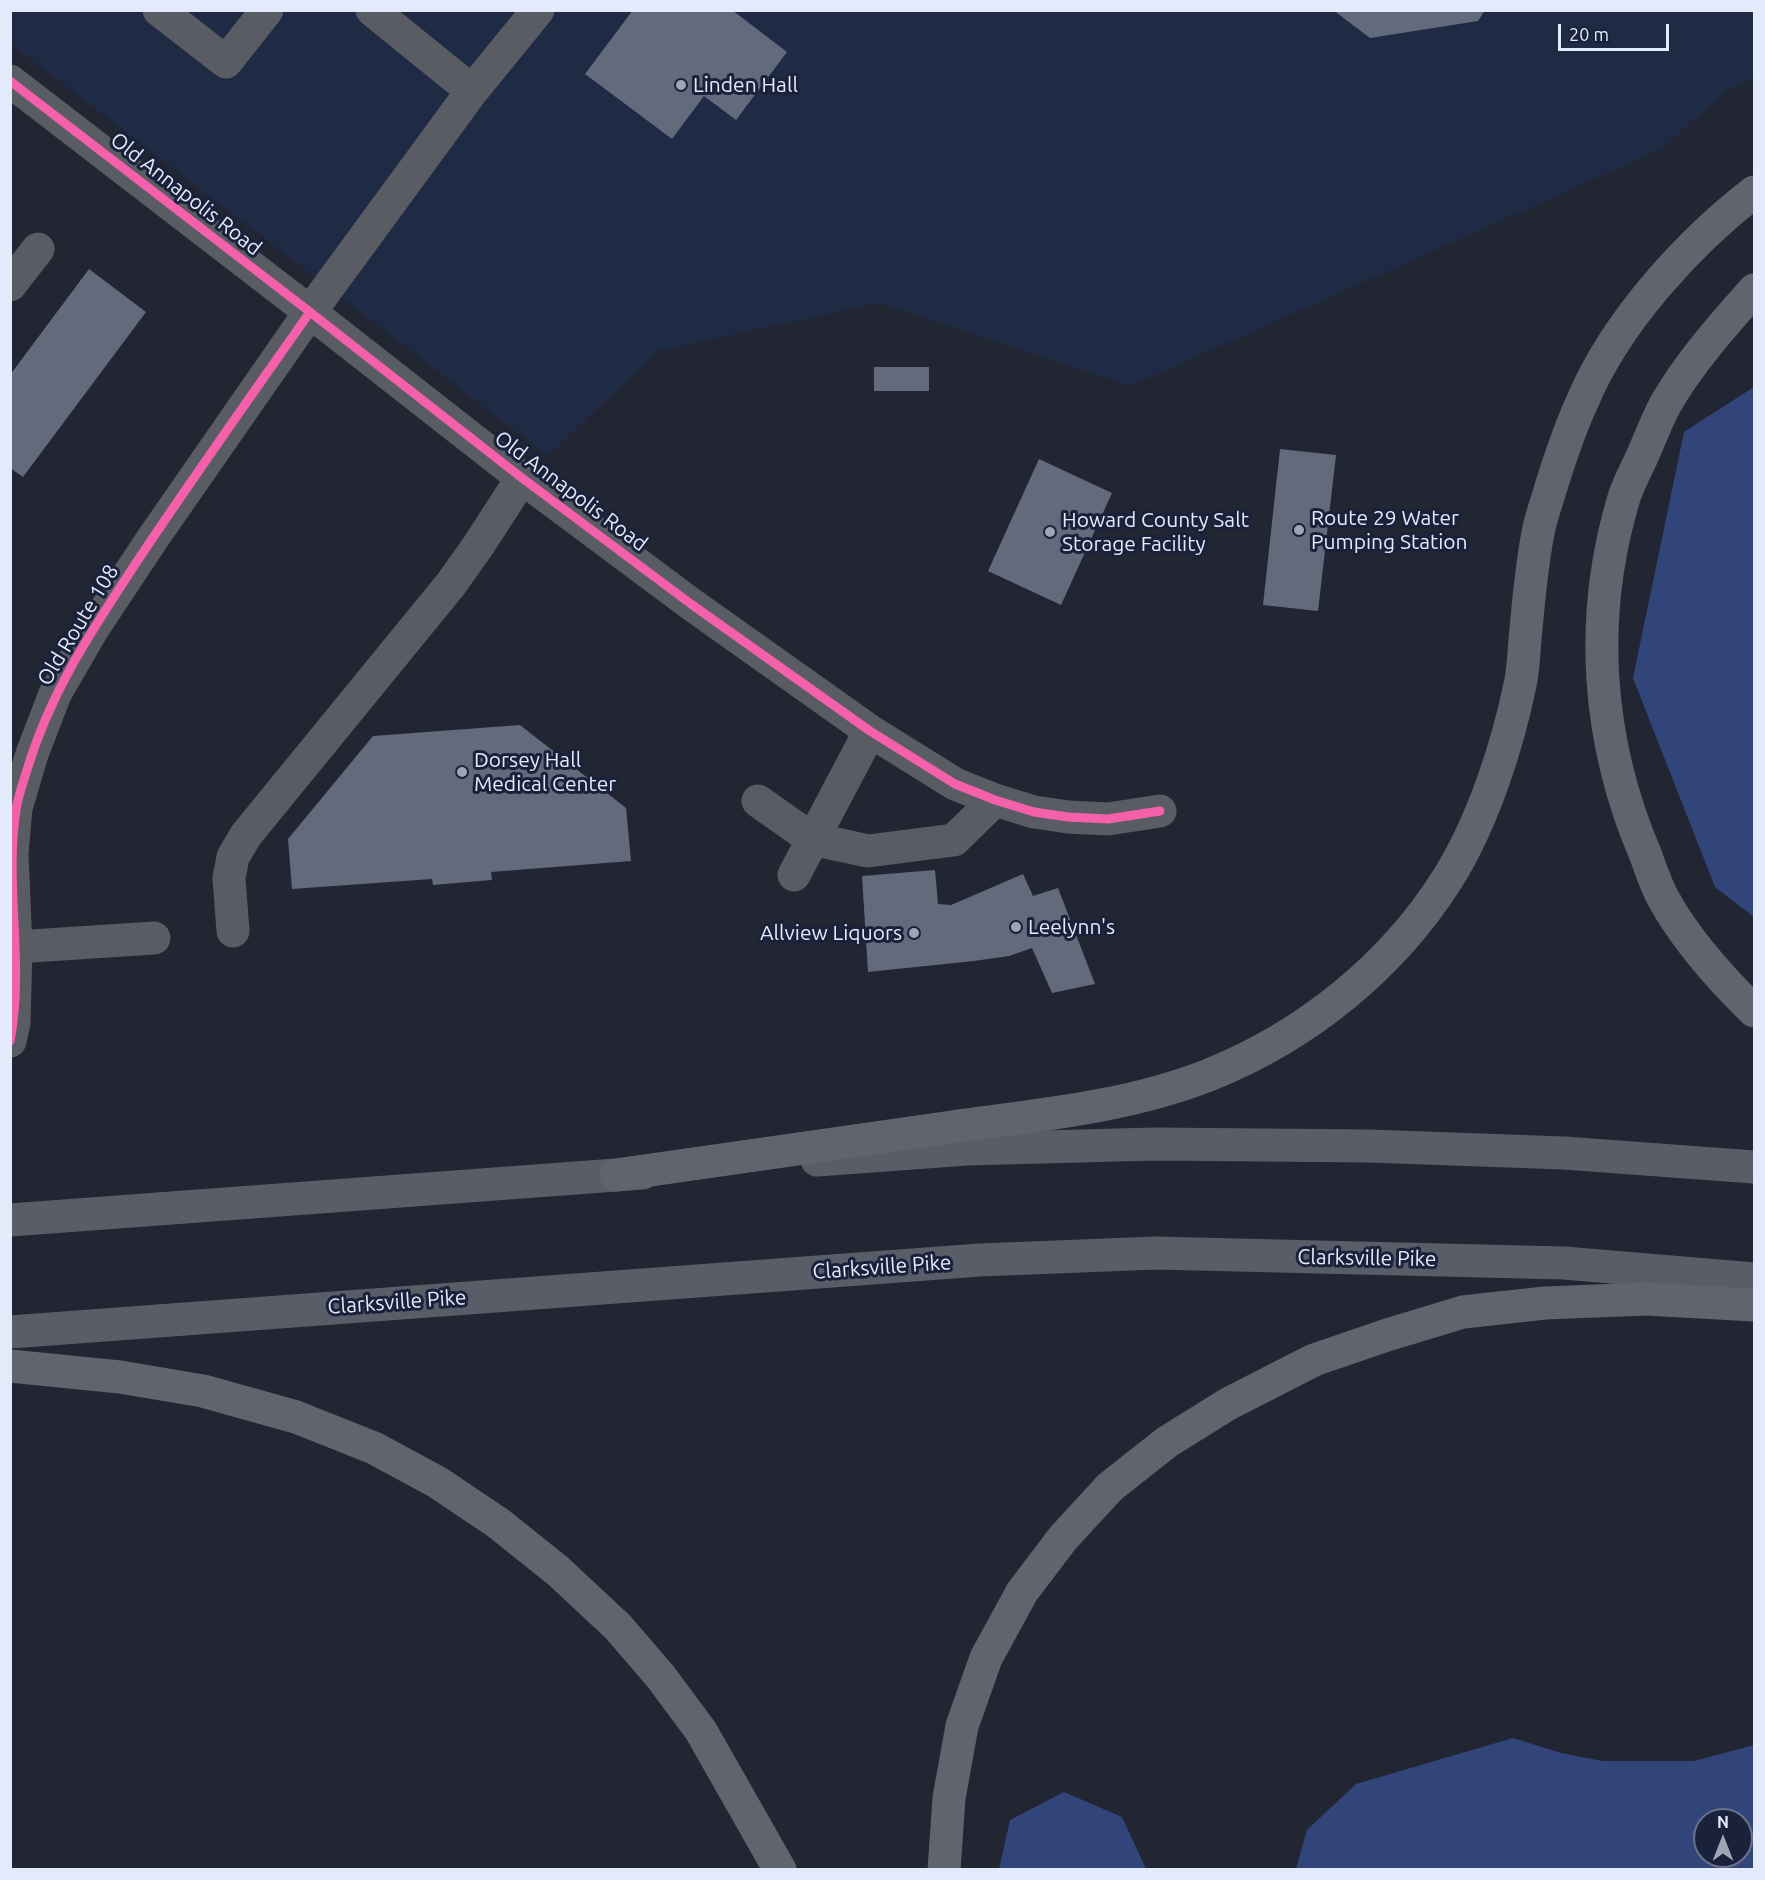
<!DOCTYPE html>
<html>
<head>
<meta charset="utf-8">
<style>
  body { margin:0 }
  #map { position:relative; width:1765px; height:1880px; overflow:hidden; background:#212632; font-family:Ubuntu,sans-serif }
  canvas { display:block }
  .frame { position:absolute; inset:0; border:12px solid #e3eafb; pointer-events:none }
  .north { position:absolute; left:1693px; top:1808px; width:60px; height:60px; box-sizing:border-box; background:#19223a; border:2px solid #6a7287; border-radius:50%; rotate:0deg; font-size:16px; font-weight:700; line-height:24px; text-align:center; color:#e3eafb }
  .north::after { content:''; display:block; margin:auto; width:21px; height:27px; background:#9fa5b5; clip-path:polygon(50% 0,100% 100%,50% 72%,0 100%) }
  .scale { position:absolute; left:1558px; top:24px; width:111px; height:27px; box-sizing:border-box; border:3px solid #e3eafb; border-top:0; padding-left:8px; font-size:18px; line-height:21px; white-space:nowrap; color:#e3eafb; -webkit-text-stroke:4px #19223a; paint-order:stroke }
</style>
</head>
<body>
<div id="map">
<canvas width="1765" height="1880"></canvas>
<div class="frame"></div>
<div class="north">N</div>
<div class="scale">20 m</div>
</div>
<script>
const c = document.querySelector('canvas').getContext('2d');
c.lineJoin = 'round';
function fillPath(path, color) {
  c.fillStyle = color;
  c.fill(path, 'evenodd');
}
function strokePath(path, color, width, dash) {
  c.strokeStyle = color;
  c.lineWidth = width;
  c.lineCap = dash ? 'butt' : 'round';
  c.setLineDash(dash || []);
  c.stroke(path);
}
function label(font, color, halo, rows, align = 'center') {
  c.font = font + ' Ubuntu,sans-serif';
  c.lineWidth = 6;
  c.setLineDash([]);
  c.textBaseline = 'middle';
  c.strokeStyle = halo;
  c.fillStyle = color;
  for (const [text, x, y, turn = 0] of rows) {
    c.save();
    c.translate(x, y);
    c.rotate((+turn || 0) * Math.PI / 180);
    c.textAlign = isNaN(turn) ? turn : align;
    if (halo) c.strokeText(text, 0, 0);
    c.fillText(text, 0, 0);
    c.restore();
  }
}
fillPath(new Path2D(`
  M1754 10V78L1725 92 1662 149 1131 386 879 303 658 351 548 456 11 44 10 11Z`), '#1f2a45');
fillPath(new Path2D(`
  M1754 387V917L1715 887 1633 678 1684 432Z
  M1513 1738 1561 1753 1602 1761H1694L1754 1745V1869H1296L1307 1830 1356 1784ZM1705 1820H1741V1856H1705Z
  M1064 1792 1122 1817 1146 1869H999L1010 1820Z`), '#32457b');
fillPath(new Path2D(`
  M633 10H732L787 52 736 120 704 96 672 139 585 74Z
  M1333 10H1485L1478 21 1370 38Z
  M89 269 146 312 23 477 10 468V375Z
  M874 367H929V391H874Z
  M1280 449 1336 455 1318 611 1263 605Z
  M1039 459 1112 493 1061 605 988 571Z
  M520 725 626 808 631 861 491 872 492 880 433 885 432 879 292 889 288 839 373 736Z
  M935 870 938 904 951 905 1023 874 1033 896 1058 888 1095 984 1052 993 1032 948 1009 956 974 961 868 972 862 876Z`), '#626a7c');
strokePath(new Path2D(`
  M159 10 226 62 267 10
  M372 10 472 91
  M10 81 310 312 522 478 691 604 870 731 955 784 995 800 1034 812 1068 817 1108 819 1160 811
  M10 285 38 249
  M758 801 812 839 868 851 954 840 995 800
  M794 875 870 731
  M233 931 229 878 233 857 246 835 451 584 478 546 522 478
  M16 947 154 938
  M10 1041 14 1023 16 947 12 854 16 808 32 754 55 694 92 630 153 538 310 312 472 91 538 10`), '#595c62', 33);
strokePath(new Path2D(`
  M817 1160 967 1149 1155 1144 1369 1146 1564 1153 1754 1167
  M10 1220 643 1173
  M10 1332 980 1260 1156 1253 1564 1263 1754 1279`), '#595d67', 33);
strokePath(new Path2D(`
  M1754 290C1722 326 1689 363 1665 405 1656 422 1649 441 1641 459 1635 472 1627 486 1623 501 1588 620 1597 742 1646 856 1651 870 1656 885 1663 898 1686 940 1720 978 1754 1011
  M616 1175C728 1159 840 1143 952 1127 1039 1115 1128 1107 1209 1075 1306 1036 1392 967 1448 878 1483 822 1508 745 1521 680 1524 663 1524 646 1526 629 1529 596 1532 561 1539 528 1542 514 1547 501 1551 487 1560 458 1570 428 1583 400 1616 322 1688 243 1754 192
  M10 1366 120 1377 203 1391 296 1417 374 1448 437 1482 498 1523 558 1571 618 1627 661 1677 701 1731 780 1870
  M944 1870 949 1798 962 1726 986 1658 1022 1592 1063 1538 1110 1487 1167 1442 1228 1404 1314 1360 1387 1335 1463 1312 1545 1303 1646 1299 1754 1305`), '#60646e', 33);
strokePath(new Path2D(`
  M10 81 310 312 522 478 691 604 870 731 955 784 995 800 1034 812 1068 817 1108 819 1160 811
  M10 1041C25 964 4 886 16 810 18 796 23 783 27 770 50 693 90 633 134 566 191 480 251 396 310 312`), '#f560ab', 9);
for (const [x, y, r, color] of [
  [681,85,6,"#9fa5b5"],
  [1299,530,6,"#9fa5b5"],
  [1050,532,6,"#9fa5b5"],
  [462,772,6,"#9fa5b5"],
  [1016,927,6,"#9fa5b5"],
  [914,933,6,"#9fa5b5"]
]) {
  const dot = new Path2D();
  dot.arc(x, y, r, 0, 2 * Math.PI);
  c.fillStyle = color;
  c.fill(dot);
  strokePath(dot, '#19223a', 2);
}
label('21px', '#e3eafb', '#19223a', [
  ["Linden Hall",693,85],
  ["Route 29 Water",1311,518],
  ["Pumping Station",1311,542],
  ["Howard County Salt",1062,520],
  ["Storage Facility",1062,544],
  ["Dorsey Hall",474,760],
  ["Medical Center",474,784],
  ["Leelynn's",1028,927],
  ["Allview Liquors",902,933,"right"]
], 'left');
label('21px', '#e3eafb', '#19223a', [
  ["Old Annapolis Road",186,194,38],
  ["Old Annapolis Road",571,491,37],
  ["Old Route 108",78,625,-59],
  ["Clarksville Pike",1367,1258,1],
  ["Clarksville Pike",882,1267,-4],
  ["Clarksville Pike",397,1302,-4]
]);
</script>
</body>
</html>
